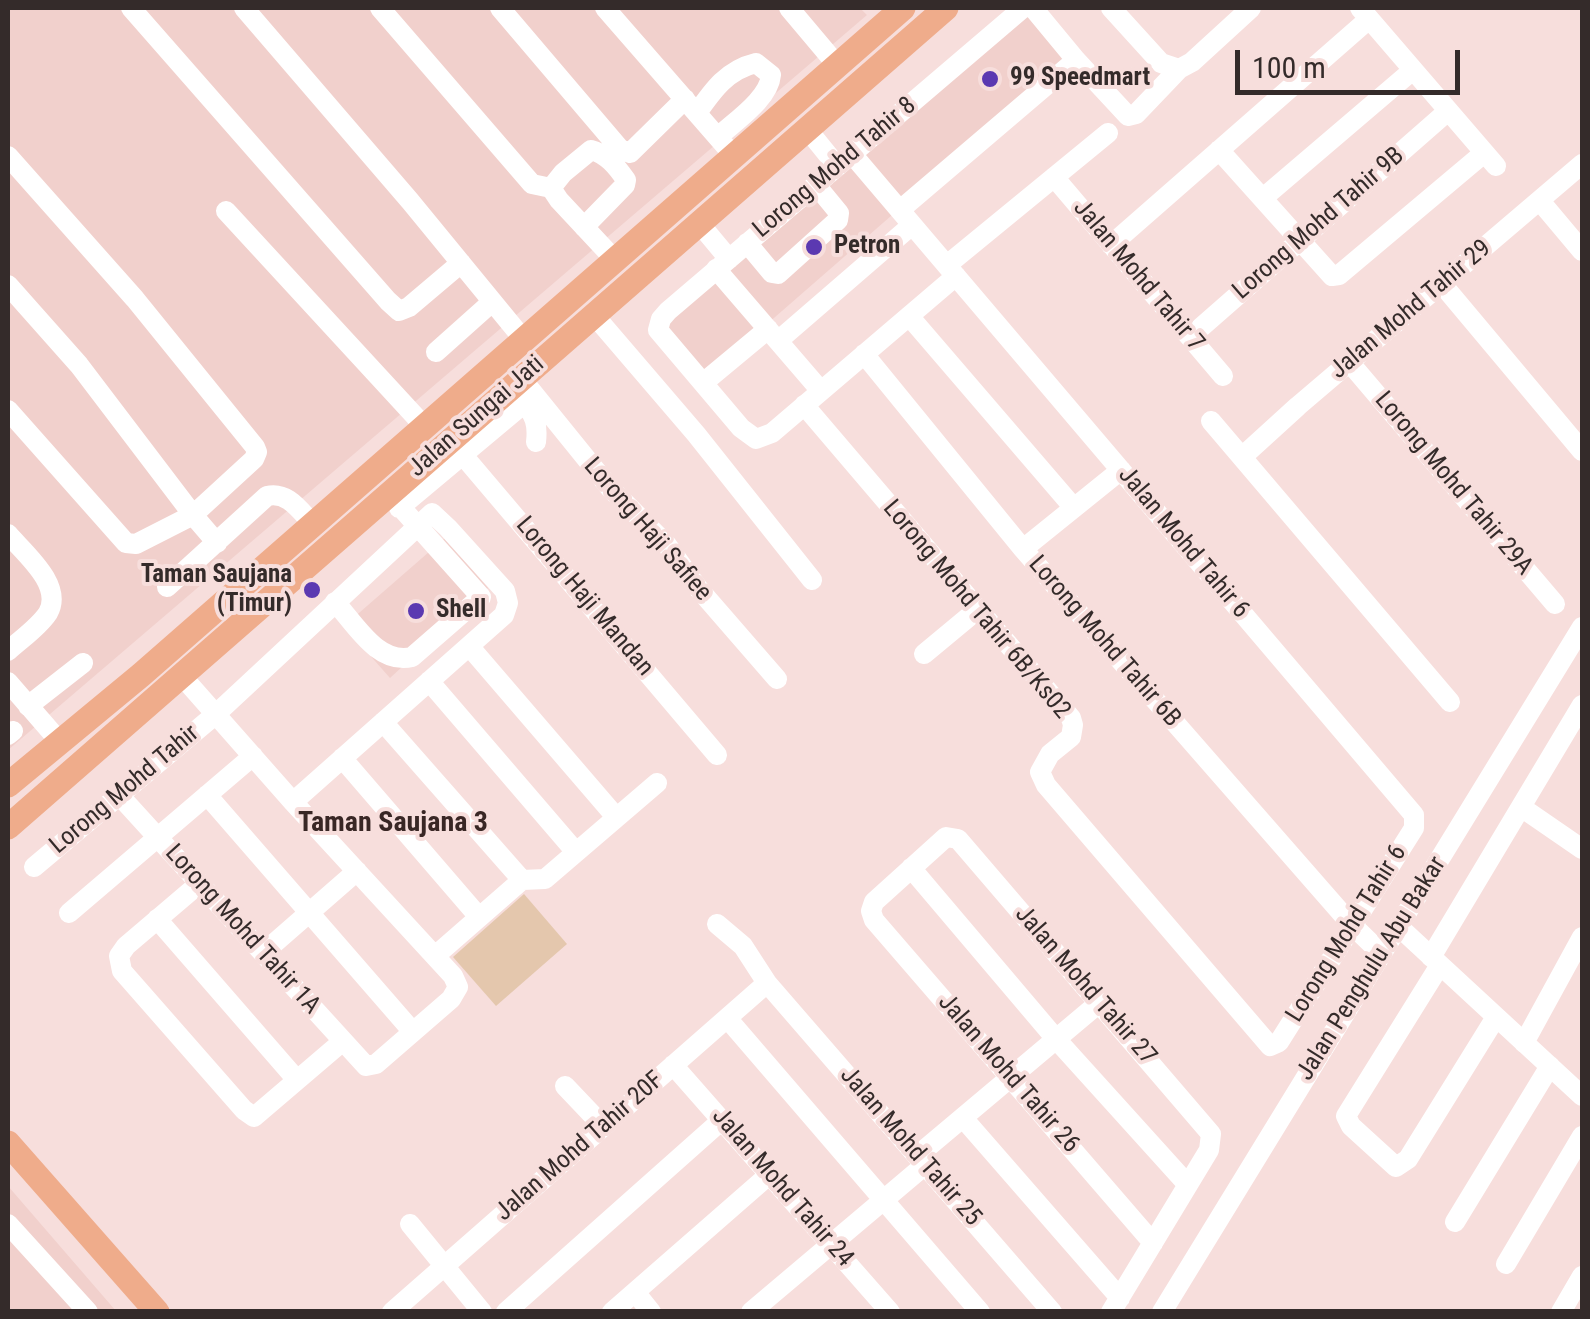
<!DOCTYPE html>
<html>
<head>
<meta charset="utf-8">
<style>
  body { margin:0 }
  #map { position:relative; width:1590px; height:1319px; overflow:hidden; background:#f7dedc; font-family:"Roboto Condensed",sans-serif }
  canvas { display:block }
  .frame { position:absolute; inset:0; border:10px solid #342b2a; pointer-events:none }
  .scale { position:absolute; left:1235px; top:50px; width:225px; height:45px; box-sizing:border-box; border:5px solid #342b2a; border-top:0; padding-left:12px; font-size:30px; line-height:35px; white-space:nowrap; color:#342b2a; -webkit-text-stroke:8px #f7dedc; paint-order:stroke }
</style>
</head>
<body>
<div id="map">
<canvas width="1590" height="1319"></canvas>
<div class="frame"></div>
<div class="scale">100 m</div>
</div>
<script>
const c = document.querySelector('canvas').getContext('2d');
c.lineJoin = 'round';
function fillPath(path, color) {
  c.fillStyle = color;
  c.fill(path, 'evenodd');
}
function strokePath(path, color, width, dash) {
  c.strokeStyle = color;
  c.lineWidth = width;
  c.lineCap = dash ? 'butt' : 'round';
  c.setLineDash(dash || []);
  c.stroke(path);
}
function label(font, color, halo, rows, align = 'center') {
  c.font = font + ' "Roboto Condensed",sans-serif';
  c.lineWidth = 8;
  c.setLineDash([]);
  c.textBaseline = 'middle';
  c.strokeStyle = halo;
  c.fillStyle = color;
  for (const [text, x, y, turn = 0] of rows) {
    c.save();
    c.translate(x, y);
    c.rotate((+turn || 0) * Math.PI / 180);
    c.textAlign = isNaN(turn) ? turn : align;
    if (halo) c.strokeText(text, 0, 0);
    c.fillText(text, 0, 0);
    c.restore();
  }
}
fillPath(new Path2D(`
  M8 8H860L867 15 8 750Z
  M1030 9 1071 59 704 379 664 332 668 320Z
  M445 538 488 588 390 678 344 626Z
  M8 1186 116 1311H8Z`), '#f1d0cc');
fillPath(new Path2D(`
  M524 894 567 944 496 1006 453 957Z`), '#e4c7ad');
strokePath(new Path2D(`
  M131 8 388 301 399 311 409 307 461 263
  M244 8 410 201 524 340
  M380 8 532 184 551 188 559 200 615 260
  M500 8 620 149 630 153 685 99
  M605 8 734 156
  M789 8 837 65
  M1033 8 1076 60 1128 116 1136 114 1179 69 1192 62 1251 8
  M1111 8 1161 63 1179 69
  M1360 8 1496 166
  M697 113C713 90 727 70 756 63L771 75C769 99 735 121 718 137
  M807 129 837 166
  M1219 150 1332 276 1339 275 1484 153
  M8 156 135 299 255 447 257 452 254 459 193 515 79 365 8 285
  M1054 177 1223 376
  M551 188 563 173 591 150C607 154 617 167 626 180L625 185 584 227
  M1263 198 1413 70
  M1540 201 1582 251
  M900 210 1076 60
  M226 211 425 427
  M699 223 729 259
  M747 243 772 273 778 274 838 220 839 213 816 185
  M1111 245 1369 19
  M947 265 1108 133
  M716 269 821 391
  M956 276 772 433 756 439 741 428 658 330 661 319 668 311 1023 8
  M1442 284 1582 451
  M594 315 696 434 812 580
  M909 316 1074 508
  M1190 337 1448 111
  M779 340 912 225
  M436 352 492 302
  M864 354 1023 549 1351 924 1381 953
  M1350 363 1555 604
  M521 378 610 488 667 545 698 588 777 679
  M703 383 768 329
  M524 403C535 415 538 425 536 442
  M804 405 1071 718 1073 725 1071 737 1050 754 1040 772 1046 785 1270 1046 1279 1042 1414 828V815L852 154
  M8 410 126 543 136 544 193 515 217 543
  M1211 421 1450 702
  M450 440 717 755
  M1242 457 1298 406 1582 164
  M399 508 534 395
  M8 534C24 553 64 585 48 613 38 628 21 639 8 651
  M1023 549 1121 470
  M167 587 267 496C288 491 300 511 313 524
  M335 602C356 625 378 665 412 657L481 597 389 494
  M469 646 616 817
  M924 654 977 610
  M429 681 575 851
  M8 682 60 742
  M28 706 83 663
  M383 722 522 880
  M8 735 13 731
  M342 758 479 917
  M119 795 366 1066 376 1064 451 999 458 987 453 976 293 802 181 675
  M207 795 413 1032
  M1521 807 1582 849
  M34 867 216 714 432 513 448 528 505 591 508 603 504 615 293 802
  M911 868 1056 1039 1188 1185
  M200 883 126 946 119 956 122 971 244 1110 254 1117 343 1041
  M69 913 253 756
  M157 919 297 1080
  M717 924 743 946 767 983 1052 1312
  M1398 926 1582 1096
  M263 953 357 871
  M435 956 522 880 545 879 657 783
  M1431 957 1582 705
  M1440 965 1346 1116 1351 1126 1396 1167 1408 1159 1496 1017
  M727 1018 980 1312
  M1524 1043 1582 937
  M673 1065 890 1312
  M565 1086 603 1126
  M963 1118 1120 1298
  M917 1156 1099 1003
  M1455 1222 1550 1066
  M8 1224 88 1312
  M410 1224 482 1312
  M1506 1264 1582 1136
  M635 1292 651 1312
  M392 1312 767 983
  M506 1312 722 1120
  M612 1312 770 1174
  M751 1312 925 1165
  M1111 1312 1209 1150 1211 1134 958 839 946 837 874 902 871 911 874 920 1153 1243
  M1162 1312 1582 627
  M1561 1312 1582 1276`), '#fff', 20);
strokePath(new Path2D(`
  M8 785 141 675 903 8
  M8 827 946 8
  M8 1143 157 1312`), '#efac8b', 25);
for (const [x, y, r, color] of [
  [990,79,10,"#5b39b1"],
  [814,247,10,"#5b39b1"],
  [312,590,10,"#5b39b1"],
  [416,611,10,"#5b39b1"]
]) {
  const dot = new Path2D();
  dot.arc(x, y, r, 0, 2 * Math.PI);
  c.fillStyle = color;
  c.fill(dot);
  strokePath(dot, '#f7dedc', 4);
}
label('bold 25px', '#342b2a', '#f7dedc', [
  ["99 Speedmart",1010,79],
  ["Petron",834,247],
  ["Taman Saujana",292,576,"right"],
  ["(Timur)",292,605,"right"],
  ["Shell",436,611]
], 'left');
label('25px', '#342b2a', '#f7dedc', [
  ["Lorong Mohd Tahir 8",835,168,-40],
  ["Lorong Mohd Tahir 9B",1319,224,-41],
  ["Jalan Mohd Tahir 7",1138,276,50],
  ["Jalan Mohd Tahir 29",1411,310,-40],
  ["Jalan Sungai Jati",477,417,-41],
  ["Lorong Mohd Tahir 29A",1453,484,50],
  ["Lorong Haji Safiee",647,530,49],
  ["Jalan Mohd Tahir 6",1183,543,50],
  ["Lorong Haji Mandan",584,597,50],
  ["Lorong Mohd Tahir 6B/Ks02",976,610,50],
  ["Lorong Mohd Tahir 6B",1104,642,49],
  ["Lorong Mohd Tahir",125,790,-40],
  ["Lorong Mohd Tahir 1A",242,930,48],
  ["Lorong Mohd Tahir 6",1347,934,-58],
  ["Jalan Penghulu Abu Bakar",1372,969,-58],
  ["Jalan Mohd Tahir 27",1085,986,49],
  ["Jalan Mohd Tahir 26",1008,1074,49],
  ["Jalan Mohd Tahir 20F",580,1147,-41],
  ["Jalan Mohd Tahir 25",910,1147,49],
  ["Jalan Mohd Tahir 24",782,1188,49]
]);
label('bold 28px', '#392725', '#f7dedc', [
  ["Taman Saujana 3",393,824]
]);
</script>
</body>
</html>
